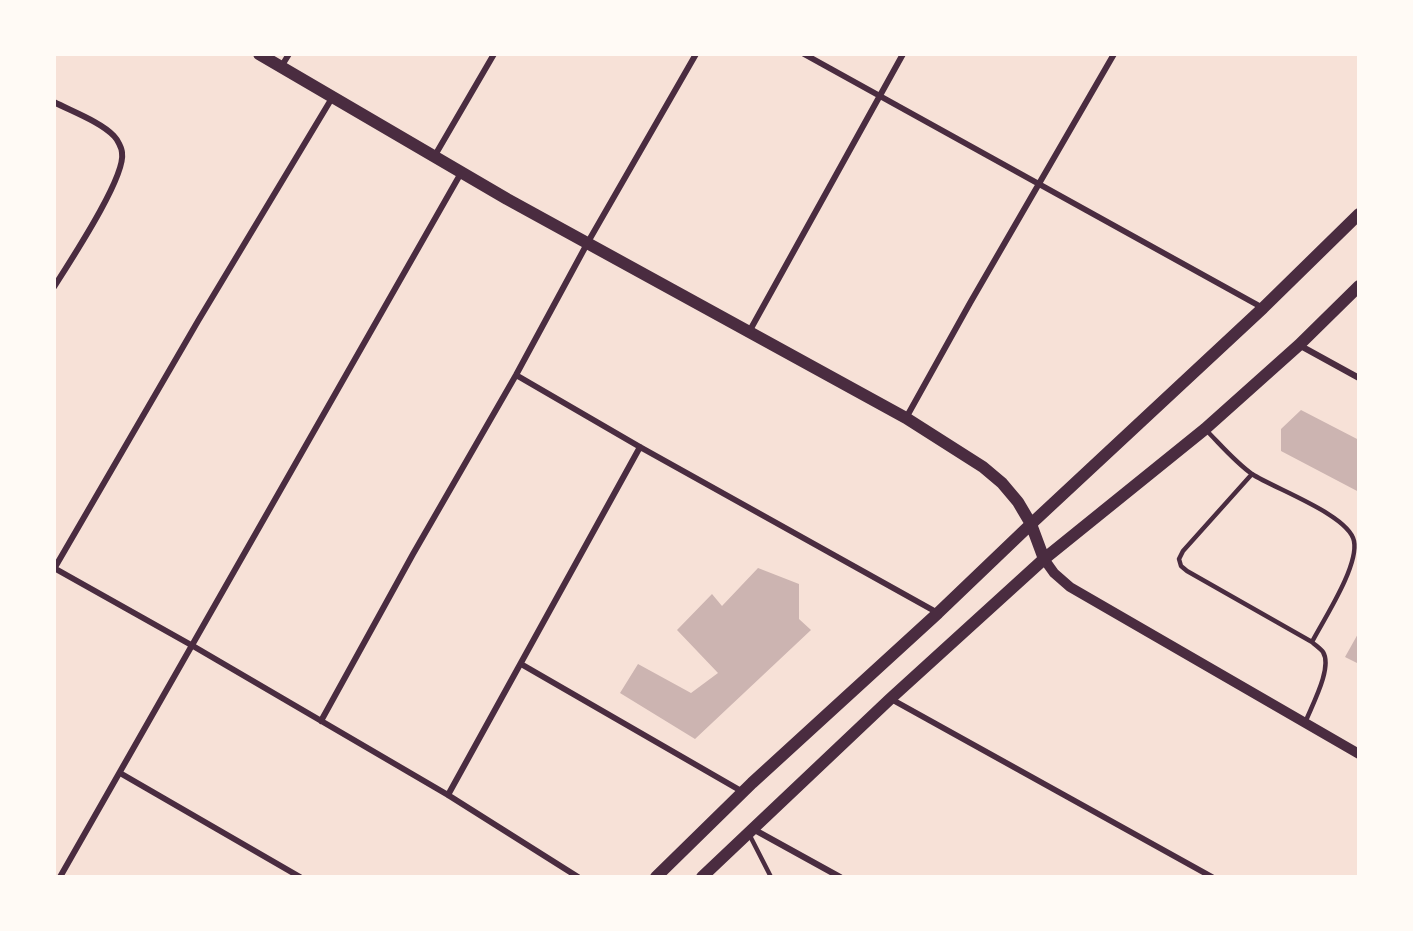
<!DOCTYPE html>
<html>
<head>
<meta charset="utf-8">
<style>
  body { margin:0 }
  #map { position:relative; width:1413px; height:931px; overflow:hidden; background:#f7e1d7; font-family:Merriweather,serif }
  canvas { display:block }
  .frame { position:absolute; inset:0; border:56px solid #fffaf5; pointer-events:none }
</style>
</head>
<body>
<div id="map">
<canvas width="1413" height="931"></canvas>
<div class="frame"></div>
</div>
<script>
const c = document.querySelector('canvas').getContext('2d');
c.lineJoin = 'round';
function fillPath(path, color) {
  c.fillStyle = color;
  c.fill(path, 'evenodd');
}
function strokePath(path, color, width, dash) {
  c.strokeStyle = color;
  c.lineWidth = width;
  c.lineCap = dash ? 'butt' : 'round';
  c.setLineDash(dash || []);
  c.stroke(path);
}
fillPath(new Path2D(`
  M1301 410 1359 440V492L1281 451V429Z
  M758 568 799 584V619L811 630 695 739 620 693 638 664 691 693 718 673 677 630 712 594 722 606Z
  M1359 632V664L1345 657Z`), '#ccb4b1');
strokePath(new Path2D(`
  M1205 429C1220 444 1235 462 1252 474 1275 489 1349 515 1354 541 1359 566 1324 619 1312 642
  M1252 474 1183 551 1179 559 1181 566 1187 571 1312 642C1315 645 1321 649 1323 652 1333 668 1311 707 1305 723
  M749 834 771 877`), '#4a2c40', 4.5);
strokePath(new Path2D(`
  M804 54 1263 308
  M281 67 289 54
  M54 102C71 111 101 122 114 136 117 139 122 148 122 153 126 177 69 263 54 287
  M434 157 494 54
  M749 332 903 54
  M1299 345 1359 378
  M516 375 640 447 938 613
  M906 418 970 303 1114 54
  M54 568 193 646 448 795 578 877
  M54 569 198 321 332 98
  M521 664 743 792
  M891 699 1212 877
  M321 721 413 554 516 375 588 242 696 54
  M120 773 300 877
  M448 795 640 447
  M753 829 840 877
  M60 877 461 173`), '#4a2c40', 6);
strokePath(new Path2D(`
  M1044 559 1054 573 1070 587 1359 754`), '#4a2c40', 10);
strokePath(new Path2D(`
  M259 54 507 199 906 418 983 467 1002 483 1018 502 1031 524 1044 559
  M656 877 752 783 938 613 1031 524 1263 308 1359 214
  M702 877 890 699 1044 559 1205 429 1299 345 1359 286`), '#4a2c40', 12);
</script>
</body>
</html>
